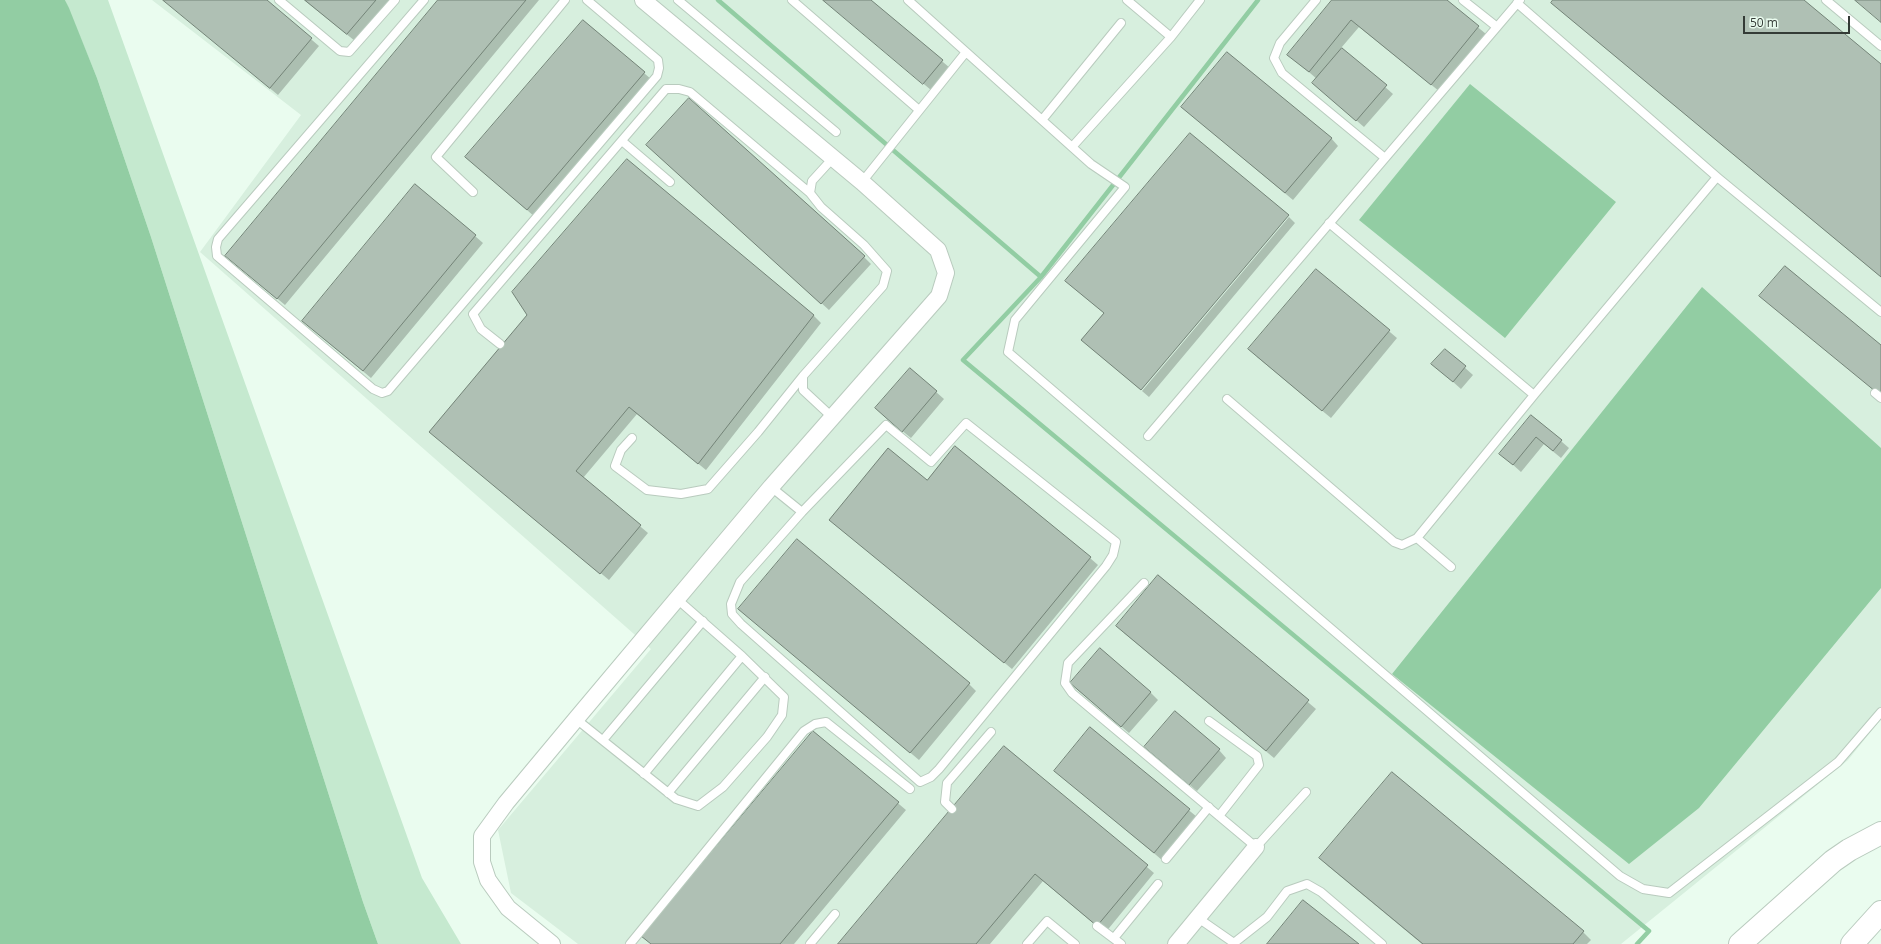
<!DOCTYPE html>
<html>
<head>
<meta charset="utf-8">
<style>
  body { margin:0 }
  #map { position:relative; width:1881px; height:944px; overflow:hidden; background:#eafcef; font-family:"Open Sans",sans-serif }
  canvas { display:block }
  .scale { position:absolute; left:1743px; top:16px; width:107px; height:18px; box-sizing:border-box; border:2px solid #343b36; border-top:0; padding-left:5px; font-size:12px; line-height:14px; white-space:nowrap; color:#343b36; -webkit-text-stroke:3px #eafcef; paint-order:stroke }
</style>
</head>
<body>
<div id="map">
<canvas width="1881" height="944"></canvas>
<div class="scale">50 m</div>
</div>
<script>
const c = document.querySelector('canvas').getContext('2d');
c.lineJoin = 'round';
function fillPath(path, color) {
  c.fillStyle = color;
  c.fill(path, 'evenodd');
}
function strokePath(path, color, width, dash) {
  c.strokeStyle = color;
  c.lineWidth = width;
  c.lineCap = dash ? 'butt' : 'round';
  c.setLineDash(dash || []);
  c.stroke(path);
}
fillPath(new Path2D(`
  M152 0H1881V719L1848 760 1621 944H578L511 893 498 830 651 649 200 252 301 115Z`), '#d7efde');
fillPath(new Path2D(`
  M65 0H108L422 878 461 944H378L363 902 151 237 97 78Z`), '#c5e9cf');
fillPath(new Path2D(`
  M0 0H65L69 8 97 78 151 237 363 902 378 944H0Z
  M1470 84 1616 202 1505 338 1359 220Z
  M1702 287 1881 448V588L1699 808 1629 864 1392 674Z`), '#92cda3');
fillPath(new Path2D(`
  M163 0H265L319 46 278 95Z
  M304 0H389L355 41Z
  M439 0H539L285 305 226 256Z
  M823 0H870L950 68 931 90Z
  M1333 0H1445L1486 34 1439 91 1359 27 1341 48 1393 94 1364 127 1321 90 1317 79 1289 55Z
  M1555 0H1803L1881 65V277L1560 10Z
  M584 21 652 80 535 217 466 157Z
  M1182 107 1331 138 1338 146 1293 200Z
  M655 153 864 257 871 264 829 310Z
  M1287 215 1141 390 1082 340 1104 313 1074 288Z
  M1289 217 1295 223 1149 397 1142 391Z
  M475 236 483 243 371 378 303 321Z
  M1316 270 1397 338 1331 418 1257 357Z
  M813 315 821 323 706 470 637 414 583 478 648 533 609 580 431 432Z
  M1445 350 1473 375 1461 389 1433 364Z
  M910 369 944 399 911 438 884 416Z
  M1532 416 1569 448 1561 458 1544 444 1521 472 1501 454Z
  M927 481 1090 558 1098 565 1012 669 830 520Z
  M1159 576 1316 709 1274 758 1124 633Z
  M739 609 969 684 976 691 919 760Z
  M1078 690 1150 692 1158 700 1129 733Z
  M1090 728 1197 817 1162 860 1056 771Z
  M813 732 906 810 794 944H651Z
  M1004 747 1154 873 1105 933 1043 881 990 944H840Z
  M1219 750 1226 758 1197 791 1153 754Z
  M1392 773 1583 932 1591 940 1587 944H1422L1328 866 1321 858Z`), '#0003');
strokePath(new Path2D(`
  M718 0 1041 277 963 360 1649 931 1637 944
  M1041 277 1258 0`), '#92cda3', 4.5);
const building = new Path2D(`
  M163 0H267L312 38 270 88Z
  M305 0H376L347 34Z
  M438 0H526L277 299 225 256Z
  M823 0H871L943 60 923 84Z
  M1332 0H1447L1479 26 1431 85 1351 20 1309 72 1287 55Z
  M1553 0H1804L1881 64V277L1551 3Z
  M1855 0H1881V22Z
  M583 20 645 72 527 210 465 157Z
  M1342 48 1387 85 1356 121 1312 83Z
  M1227 52 1332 138 1285 193 1181 107Z
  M689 98 865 256 821 304 646 145Z
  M1190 133 1289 215 1141 390 1081 340 1104 313 1065 281Z
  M627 159 814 315 698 464 629 407 576 471 641 525 600 574 429 432 527 315 512 292Z
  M415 184 476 235 363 371 302 321Z
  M1785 266 1881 345V396L1759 296Z
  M1316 269 1390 330 1322 411 1248 349Z
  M1445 349 1466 366 1453 382 1431 364Z
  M910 368 937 391 902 432 875 408Z
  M1531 415 1562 440 1553 451 1536 437 1513 465 1499 454Z
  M955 446 1091 557 1004 663 829 520 888 448 927 480Z
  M797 539 970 683 910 753 738 609Z
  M1158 575 1309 700 1266 751 1116 626Z
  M1100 648 1151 692 1121 727 1070 683Z
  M1175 711 1220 749 1189 785 1144 747Z
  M1090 727 1190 809 1154 853 1054 771Z
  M813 731 899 802 780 944H651L641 936Z
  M1004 746 1148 865 1097 926 1035 874 976 944H838Z
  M1392 772 1584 931 1573 944H1423L1319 858Z
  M1303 900 1359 944H1267Z`);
fillPath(building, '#afc0b4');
strokePath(building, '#748478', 1);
const service = new Path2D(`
  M279 0 340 51 349 52 395 0
  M424 0 218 239 216 247 217 256 373 389 382 393 388 391 657 76 659 68 658 60 587 0
  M678 0 836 132
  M792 0 919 110
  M908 0 966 52
  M1127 0 1171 37
  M1316 0 1280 43 1274 58 1282 73 1385 158
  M1463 0 1497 27
  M1826 0 1881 46
  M1517 3 1717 177 1534 395
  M1042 120 1121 23
  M622 141 670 182
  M1072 147 1171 37 1200 0
  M1717 177 1881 312
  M862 182 966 52 1091 164 1125 187 1015 320 1008 352 1620 876 1643 889 1669 893 1838 762 1881 712
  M473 192 436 157 565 0
  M1329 223 1534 395 1417 538 1451 567
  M500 344 481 329 473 314 666 89H679L690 92 810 193
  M1875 393 1881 398
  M1227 399 1394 542 1402 545 1417 538
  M832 417 803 390V376L883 286 887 271 864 245 821 207 810 193 812 181 833 158
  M966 423 1116 542 1113 555 1106 566 939 769 931 777 920 782 741 624 732 614 731 604 740 582 802 512 886 425 931 462Z
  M1148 436 1520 0
  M632 438 621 450 615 466 647 490 681 494 708 489 758 432 803 376
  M771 487 802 512
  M1144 583 1068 663 1065 683 1072 693 1256 847 1306 792
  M576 719 676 799 698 806 723 787 767 737 782 715 784 697 742 656 677 599
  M1209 721 1257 756 1259 765 1219 816
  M603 740 703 621
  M644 774 742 656
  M668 793 765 677
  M952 809 945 802 947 783 991 732
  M1166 859 1209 807
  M1198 918 1234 943 1267 917 1287 891 1307 884 1321 892 1382 944
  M1097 926 1121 944
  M1114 938 1158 884
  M630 944 804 731 815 724 826 722 910 789
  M810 944 835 914
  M1027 944 1047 921 1075 944`);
const minor = new Path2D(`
  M552 944 508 908 488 880 482 862V836L506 803 576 719 771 487 939 296 946 273 938 250 862 182 643 0
  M1176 944 1256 847`);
const motorway = new Path2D(`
  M1740 944 1833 861 1849 850 1881 833
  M1852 944 1881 912`);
strokePath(service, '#b9cbbe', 10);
strokePath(minor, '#b9cbbe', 18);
strokePath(motorway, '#b9cbbe', 24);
strokePath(service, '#fff', 8);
strokePath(minor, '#fff', 16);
strokePath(motorway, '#fff', 22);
</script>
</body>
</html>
